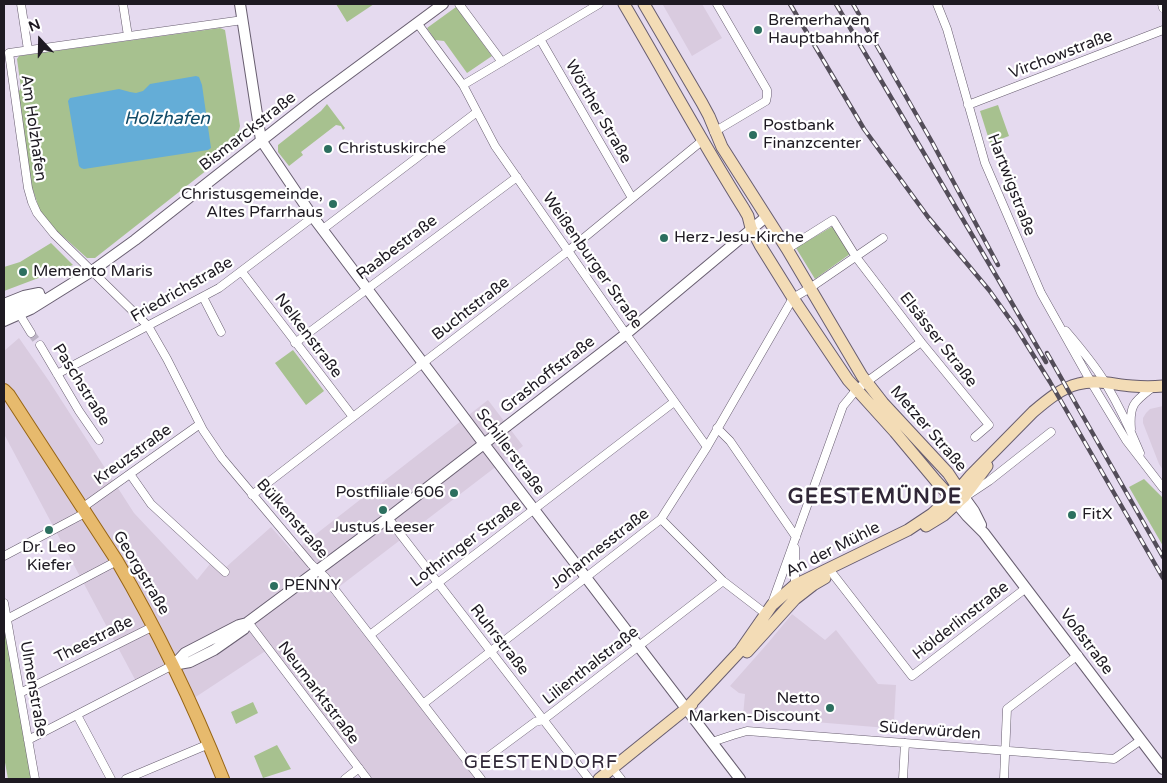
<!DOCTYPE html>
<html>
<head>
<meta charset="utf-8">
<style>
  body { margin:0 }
  #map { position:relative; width:1167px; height:783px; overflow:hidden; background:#e5daef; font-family:"Varela Round",sans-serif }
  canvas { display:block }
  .frame { position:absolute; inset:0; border:5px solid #1e1a22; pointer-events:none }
  .north { position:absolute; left:15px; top:15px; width:50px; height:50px; -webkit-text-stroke:4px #fff; paint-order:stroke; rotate:339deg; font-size:14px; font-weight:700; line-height:20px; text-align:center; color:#1e1a22 }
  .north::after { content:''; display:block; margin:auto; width:18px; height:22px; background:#1e1a22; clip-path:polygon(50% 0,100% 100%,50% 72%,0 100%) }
</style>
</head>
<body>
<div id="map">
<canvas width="1167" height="783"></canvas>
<div class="frame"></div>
<div class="north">N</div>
</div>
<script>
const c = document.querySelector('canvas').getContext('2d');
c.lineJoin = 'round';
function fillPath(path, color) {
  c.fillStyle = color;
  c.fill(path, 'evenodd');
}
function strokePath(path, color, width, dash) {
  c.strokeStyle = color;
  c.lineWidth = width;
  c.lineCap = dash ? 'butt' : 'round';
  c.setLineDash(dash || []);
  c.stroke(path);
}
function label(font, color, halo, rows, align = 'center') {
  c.font = font + ' "Varela Round",sans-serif';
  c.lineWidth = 4.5;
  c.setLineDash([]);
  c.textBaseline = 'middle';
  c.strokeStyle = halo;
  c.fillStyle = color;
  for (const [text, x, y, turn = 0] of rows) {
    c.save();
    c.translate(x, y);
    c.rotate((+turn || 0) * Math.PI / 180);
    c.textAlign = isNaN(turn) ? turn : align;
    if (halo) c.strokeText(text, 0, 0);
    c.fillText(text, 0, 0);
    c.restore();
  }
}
fillPath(new Path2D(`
  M665 4H702L722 38 692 56 663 5Z
  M19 338 49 381 134 513 197 580 214 559 225 568 271 527 293 552 488 400 523 446 331 593 476 779H370L270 648 185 704 170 669 139 687 4 434V351Z
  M1163 406V470L1159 464 1143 423V418L1146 413 1150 409Z
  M792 614 825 640 836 630 878 684 896 685 894 722 899 723V729L743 716 745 694 739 693 730 686 768 643Z`), '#d9cbdf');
fillPath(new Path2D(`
  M336 4H374L347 22Z
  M456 7 492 56 467 73 444 41 435 40 427 28Z
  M220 28 225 30 240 126 235 148 95 258H87L57 231 40 211 31 184 17 94 21 88 17 59 19 56Z
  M327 104 345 128 343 130 341 126 336 125 301 152 303 155 289 166 278 152V145L321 111Z
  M998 105 1009 136 990 143 980 111Z
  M833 226 850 254 815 279 796 248Z
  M51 243 73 265 4 291V267L20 262Z
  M293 350 324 391 306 405 275 363Z
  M1144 479 1163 498V546L1129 487Z
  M4 617 31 779H8L4 757Z
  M253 702 258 713 236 724 231 712Z
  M277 745 291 769 263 778 254 756Z`), '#a7c18f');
fillPath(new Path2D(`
  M196 76 199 77 202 85 211 148 208 150 84 169 81 168 79 166 68 101 70 98 119 89 130 92 136 93 143 91 150 84Z`), '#64add7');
strokePath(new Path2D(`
  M31 333 40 345`), '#bdb4c6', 8, [8, 4]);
const minor = new Path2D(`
  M21 4 28 50
  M123 4 128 36
  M459 4 502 62
  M937 4 947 29 985 163 1041 293 1091 382 1126 440 1163 488
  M1162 4 1163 8
  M243 20 9 53 28 188 32 202 37 213 54 234 148 326 167 359 203 430 222 458 311 564 325 577 481 779
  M418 24 463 85 495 146 626 334 707 447
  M540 39 632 198
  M463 85 599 4
  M968 105 1163 30
  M714 132 766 101 767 96V90L717 4
  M323 229 477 112
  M787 249 833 220 856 257 921 342 989 425 975 437
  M242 272 353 417
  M203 297 221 332
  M20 315 31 333
  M1066 331C1080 348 1095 365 1106 384 1119 406 1130 429 1140 453
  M295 343 517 177
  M40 345 79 411 99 440
  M57 374 219 288 313 217
  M717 428 730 441 796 537
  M1131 429C1129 404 1135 401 1153 387
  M130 474 151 504 225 572
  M252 495 568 251 703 140
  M968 495 989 481 1051 432
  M82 508 200 424
  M388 518 589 779
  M661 519 723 581 766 614
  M4 556 85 513
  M829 569 912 676 1026 588
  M795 589V548
  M4 603 35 779
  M772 603 843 406 857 389 921 342
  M7 619 117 561
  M248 622 367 779
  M370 635 674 402
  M20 693 154 626
  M423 704 661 519 707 447 793 298 810 288 883 238
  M77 715 111 779
  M28 740 173 665
  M712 742 733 735 747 731 1114 759 1141 740
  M473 768 535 722 543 720 723 581
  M613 769 621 779
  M126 779 209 744
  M345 779 359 768
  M903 779 905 743
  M1004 779 1007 709 1078 655`);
const tertiary = new Path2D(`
  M240 4 261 140 313 217 484 444 740 779
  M4 304 24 296 39 293
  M4 313 41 297
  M4 321 31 309 92 271 135 240 313 100 443 4
  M964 497 974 511 981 525
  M957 504 967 516 984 533 1163 769
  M173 665 190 662 214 650 244 629 248 622 388 518 626 334 766 217
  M174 665 185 653 239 625 247 623`);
const secondary = new Path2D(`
  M624 4C664 72 702 142 744 209L748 216 751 228 760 245 793 298 848 380 895 432 936 481 957 504
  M644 4 702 103 709 116 722 147 787 249 862 376 883 403 948 473 964 497
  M926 526 944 515 964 497 987 466
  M747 652 795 599 813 585 825 578
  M687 708 740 651 772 605 795 585 908 530 932 514 959 489 971 475 1033 412C1046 401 1061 388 1078 384 1096 379 1115 385 1132 386 1143 387 1153 387 1163 386
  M599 779 692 704`);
const primary = new Path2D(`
  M4 390 9 395 117 561C158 631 193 704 223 779`);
strokePath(minor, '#685e70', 9);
strokePath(tertiary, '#685e70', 12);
strokePath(secondary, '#685e70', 13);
strokePath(primary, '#966414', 14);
strokePath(minor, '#fff', 8);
strokePath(tertiary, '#fff', 10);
strokePath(secondary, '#f3dcb6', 11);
strokePath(primary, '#e7ba6d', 12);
const rail = new Path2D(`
  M790 4 864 129 928 217 989 290 1017 329 1050 382 1163 578
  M836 4 998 279 1046 362
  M853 4 932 142 998 265
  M1047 353 1163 557`);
strokePath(rail, '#534d59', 4.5);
strokePath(rail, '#fff', 2.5, [8]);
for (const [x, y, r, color] of [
  [758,30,5,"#2c6f5f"],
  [753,135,5,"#2c6f5f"],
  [328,149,5,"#2c6f5f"],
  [333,204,5,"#2c6f5f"],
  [664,238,5,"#2c6f5f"],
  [23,272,5,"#2c6f5f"],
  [454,493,5,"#2c6f5f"],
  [383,510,5,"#2c6f5f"],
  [1072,515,5,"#2c6f5f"],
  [49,530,5,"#2c6f5f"],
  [274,586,5,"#2c6f5f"],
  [830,708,5,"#2c6f5f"]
]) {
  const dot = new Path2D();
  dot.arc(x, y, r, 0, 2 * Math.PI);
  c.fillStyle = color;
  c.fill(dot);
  strokePath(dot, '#fff', 2);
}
label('16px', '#1e1a22', '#fff', [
  ["Bremerhaven",768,21],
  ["Hauptbahnhof",768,39],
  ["Postbank",763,126],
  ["Finanzcenter",763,144],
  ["Christuskirche",338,149],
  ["Christusgemeinde,",323,195,"right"],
  ["Altes Pfarrhaus",323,213,"right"],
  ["Herz-Jesu-Kirche",674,238],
  ["Memento Maris",33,272],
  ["Postfiliale 606",444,493,"right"],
  ["FitX",1082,515],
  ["Justus Leeser",383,528,"center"],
  ["Dr. Leo",49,548,"center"],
  ["Kiefer",49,566,"center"],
  ["PENNY",284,586],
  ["Netto",820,699,"right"],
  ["Marken-Discount",820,717,"right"]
], 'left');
label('16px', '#1e1a22', '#fff', [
  ["Virchowstraße",1061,55,-21],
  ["Wörther Straße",598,112,60],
  ["Am Holzhafen",33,128,82],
  ["Bismarckstraße",248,132,-38],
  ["Hartwigstraße",1011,185,69],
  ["Raabestraße",397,248,-37],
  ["Weißenburger Straße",592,261,55],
  ["Friedrichstraße",182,290,-30],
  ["Buchtstraße",471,309,-38],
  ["Nelkenstraße",308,336,53],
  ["Elsässer Straße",938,340,52],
  ["Grashoffstraße",548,375,-38],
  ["Paschstraße",81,385,58],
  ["Metzer Straße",928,429,49],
  ["Schillerstraße",510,452,53],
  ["Kreuzstraße",133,455,-36],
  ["Bülkenstraße",292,519,49],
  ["Lothringer Straße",466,544,-37],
  ["Johannesstraße",600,549,-38],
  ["An der Mühle",833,550,-27],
  ["Georgstraße",141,573,59],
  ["Hölderlinstraße",961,621,-38],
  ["Theestraße",94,640,-27],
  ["Ruhrstraße",499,640,52],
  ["Voßstraße",1086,642,53],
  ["Lilienthalstraße",591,666,-38],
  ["Ulmenstraße",33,689,80],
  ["Neumarktstraße",318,693,53],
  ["Süderwürden",930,731,4]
]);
label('italic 18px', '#114b68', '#fff', [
  ["Holzhafen",167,119]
]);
c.letterSpacing = '1px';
label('19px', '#302737', '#fff', [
  ["GEESTENDORF",541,763]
]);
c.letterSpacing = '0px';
c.letterSpacing = '1px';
label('bold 21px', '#302737', '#fff', [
  ["GEESTEMÜNDE",875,497]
]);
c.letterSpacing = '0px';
</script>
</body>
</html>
